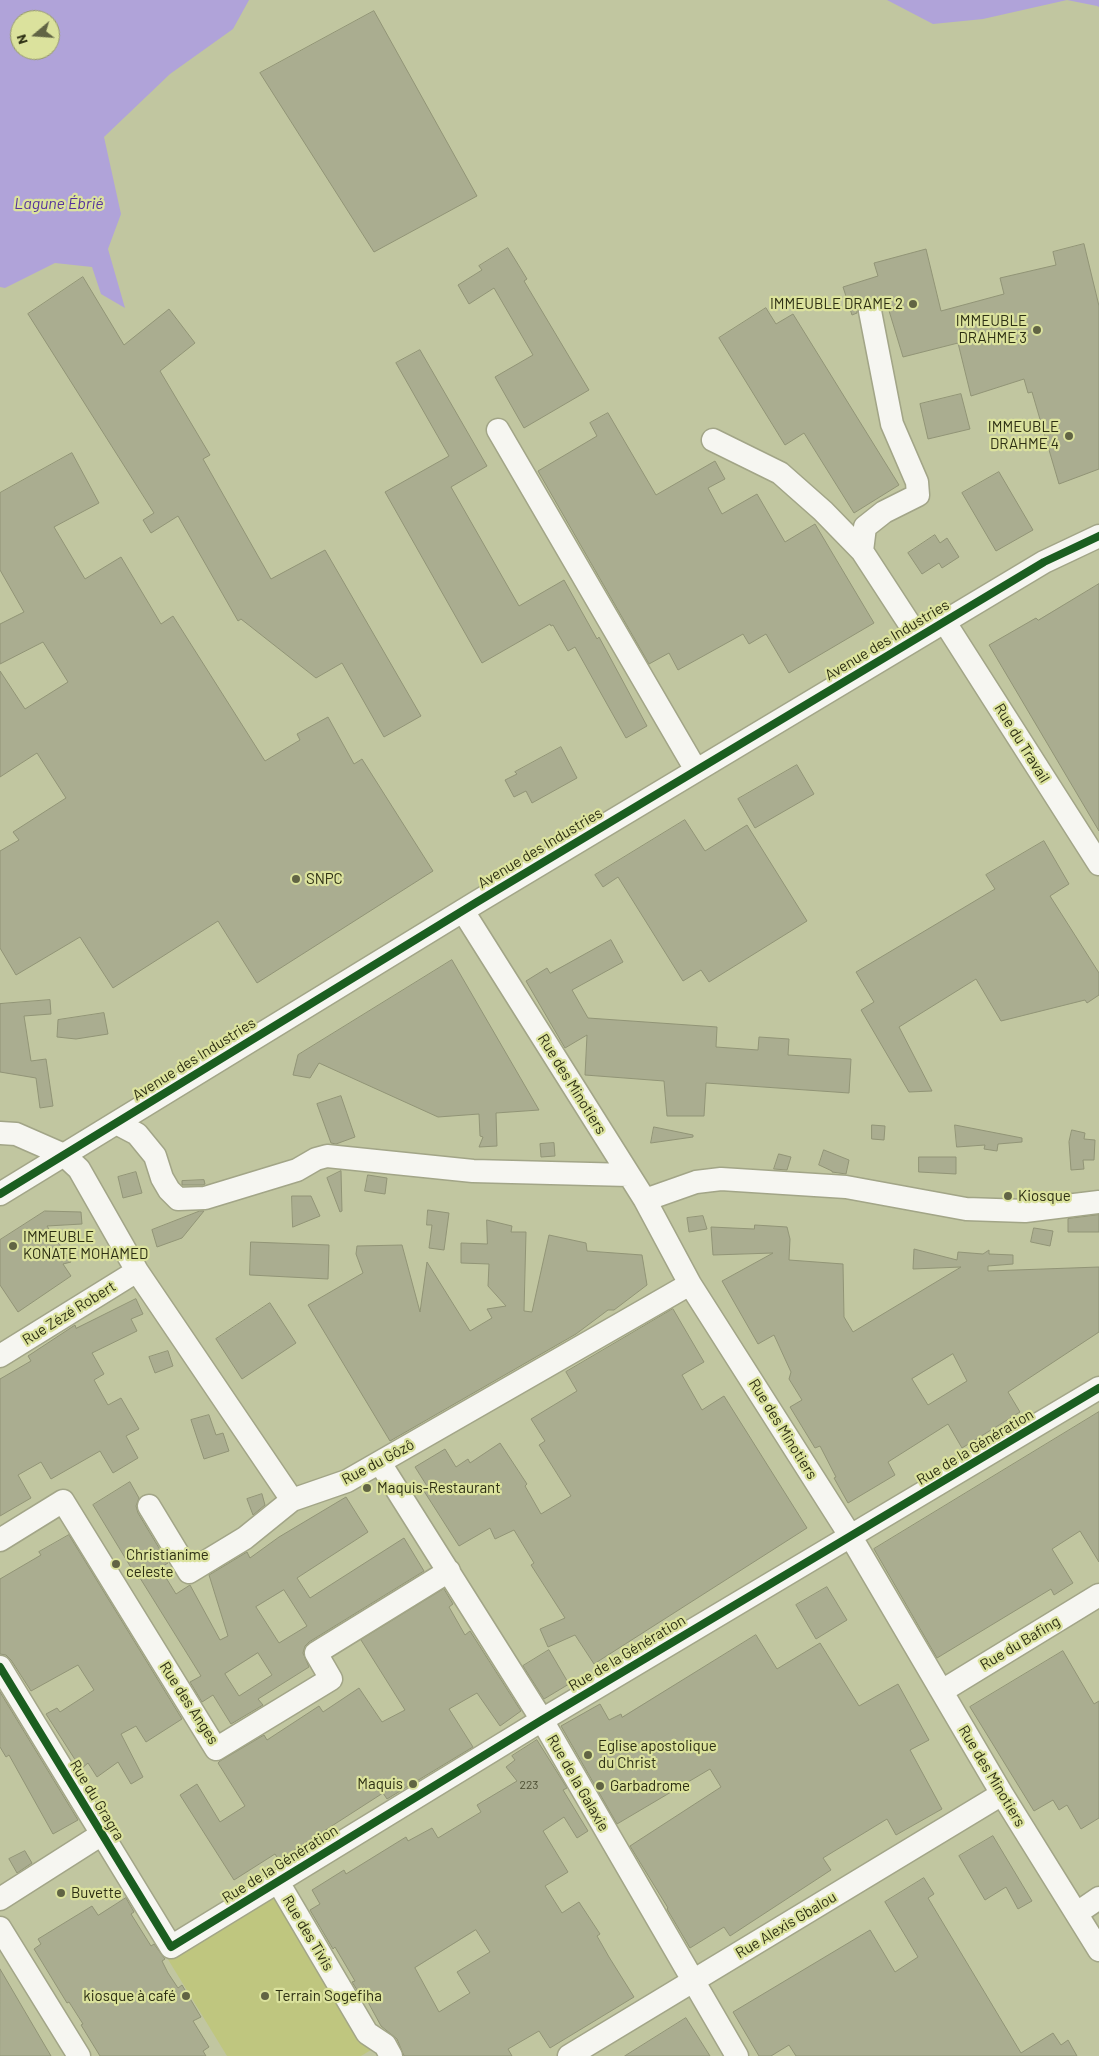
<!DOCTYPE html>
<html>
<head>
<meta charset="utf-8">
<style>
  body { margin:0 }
  #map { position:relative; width:1099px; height:2056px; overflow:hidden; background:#c1c6a0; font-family:Barlow,sans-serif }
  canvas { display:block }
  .north { position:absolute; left:10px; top:10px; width:50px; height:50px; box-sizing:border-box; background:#dbe29d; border:1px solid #959a66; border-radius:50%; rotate:252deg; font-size:14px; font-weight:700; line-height:20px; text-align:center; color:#2d2f13 }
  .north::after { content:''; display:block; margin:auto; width:18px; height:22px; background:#616444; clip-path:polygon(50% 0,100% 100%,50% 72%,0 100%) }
</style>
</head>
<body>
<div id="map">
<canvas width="1099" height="2056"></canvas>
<div class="north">N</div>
</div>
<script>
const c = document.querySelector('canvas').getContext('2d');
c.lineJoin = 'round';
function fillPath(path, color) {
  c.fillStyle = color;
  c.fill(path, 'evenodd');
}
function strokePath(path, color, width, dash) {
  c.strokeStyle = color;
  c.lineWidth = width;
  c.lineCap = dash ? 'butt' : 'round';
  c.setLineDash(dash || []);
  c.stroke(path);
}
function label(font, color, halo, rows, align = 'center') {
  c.font = font + ' Barlow,sans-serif';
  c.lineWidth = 4.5;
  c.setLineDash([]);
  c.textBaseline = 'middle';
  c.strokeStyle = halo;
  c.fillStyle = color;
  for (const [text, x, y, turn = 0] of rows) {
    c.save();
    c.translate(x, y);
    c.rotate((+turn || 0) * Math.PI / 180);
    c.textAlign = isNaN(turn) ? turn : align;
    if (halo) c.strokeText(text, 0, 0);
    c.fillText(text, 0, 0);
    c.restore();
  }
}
fillPath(new Path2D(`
  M265 1877 371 2050 361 2056H227L158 1943Z`), '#bfc67f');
fillPath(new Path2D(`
  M0 0H249L233 29 170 74 104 137 121 214 108 249 125 308 101 294 92 267 55 263 5 288 0 287ZM20 20H50V50H20Z
  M887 0H1067L983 19 933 24Z
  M1067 0H1099V7L1097 6Z`), '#b0a3d9');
const building = new Path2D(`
  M374 11 477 196 374 252 260 73Z
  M1084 244 1099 306V469L1059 484 1032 392 1028 393 1024 379 971 396 958 343 903 357 887 304 882 306 875 299 867 298 861 301 858 306 857 313 852 315 843 287 878 276 874 263 926 249 941 311 1004 294 1000 278 1056 265 1053 252Z
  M508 248 527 279 524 281 589 390 524 428 495 377 533 355 494 288 469 304 458 285 482 270 479 266Z
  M83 277 124 345 169 309 195 343 160 371 210 455 203 459 271 579 325 550 421 716 384 737 342 663 316 678 241 619 238 621 178 516 151 533 143 520 154 513 28 314Z
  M766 308 776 324 793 314 899 485 854 513 804 433 785 445 719 338Z
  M420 350 487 466 451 487 519 606 564 580 597 639 599 637 647 726 626 738 575 647 568 651 553 625 551 626 550 624 482 663 385 492 449 456 396 363Z
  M961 394 970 429 928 439 920 404Z
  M608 413 656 495 715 461 725 479 708 488 722 514 757 494 785 542 815 524 874 623 789 673 766 634 749 644 743 634 678 670 669 653 649 664 538 471 597 436 590 423Z
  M72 453 99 503 54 527 85 579 121 557 161 624 173 616 265 761 300 740 297 734 328 717 354 764 362 759 433 871 257 983 218 921 113 988 80 937 16 975 0 948V851L19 840 13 832 66 798 37 753 0 777V671L25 709 68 682 43 642 0 664V624L24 612 0 570V493Z
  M999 472 1033 530 996 551 962 493Z
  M935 535 940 543 947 538 959 557 942 568 939 563 922 574 908 553Z
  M1099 584V831L989 645 1036 618 1038 620Z
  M561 747 577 778 532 803 526 791 514 797 505 780 517 774 515 772Z
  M797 765 814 794 755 828 738 799Z
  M685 820 705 851 747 825 807 921 709 982 701 970 683 981 618 877 603 887 595 875Z
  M1044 841 1069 884 1050 896 1099 973V995L1087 1003 1085 1000 1001 1021 976 979 899 1027 932 1091 909 1092 861 1010 874 1002 856 972 995 889 986 875Z
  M611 940 623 962 572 990 588 1018 717 1027 716 1047 758 1050 759 1037 789 1039 788 1055 851 1059 849 1093 706 1083 704 1116H667L664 1081 585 1075 587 1035 565 1048 526 981 547 968 550 973Z
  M452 960 539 1110 496 1113 497 1146 479 1147 483 1137 480 1136 479 1114 438 1117 319 1063 310 1078 293 1075 298 1055Z
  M50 1000 51 1014 24 1016 31 1061 46 1059 53 1106 40 1108 36 1078 0 1072V1004Z
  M104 1013 108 1034 76 1039 57 1037 58 1020Z
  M341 1096 355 1137 336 1144 331 1143 317 1104Z
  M872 1125 885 1126 884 1140 872 1139Z
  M955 1125 1022 1138V1142L998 1144 997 1151 984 1149 985 1145 957 1147Z
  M654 1127 693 1135V1137L651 1143Z
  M1072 1130 1085 1133 1084 1139 1095 1140 1094 1160H1083L1084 1169 1071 1170 1069 1142Z
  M554 1143 555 1156 541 1157 540 1144Z
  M824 1150 849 1160 846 1174 832 1172V1171L819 1165Z
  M779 1154 791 1157 787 1170 774 1169Z
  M919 1157H956V1174L919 1172Z
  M341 1171 342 1211 340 1212 327 1178Z
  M136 1172 142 1193 123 1198 118 1177Z
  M368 1175 387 1178 385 1194 365 1191Z
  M204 1180 205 1184 203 1185H182V1181Z
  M292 1196H311L320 1216 293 1227Z
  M428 1210 449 1213 444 1250 429 1248 432 1225H427Z
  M45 1211 81 1212 82 1224 47 1226 71 1262 63 1264 71 1276 18 1312 0 1285V1240Z
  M200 1211H204L182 1238 157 1247 152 1230Z
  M1099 1215V1232H1068V1219Z
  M703 1216 707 1229 689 1232 687 1218Z
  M487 1220 512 1226 511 1232H526L524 1311 532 1312 549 1235 586 1243 587 1251 642 1255 647 1285 614 1310H608L576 1334 390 1441 308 1305 363 1273 356 1254 357 1246 402 1245 420 1312 427 1262 470 1331 492 1318 487 1309 506 1306 488 1286 489 1264 461 1263V1243L487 1244Z
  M755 1225 787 1227 790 1239 789 1260 843 1264 844 1317 853 1332 961 1267 913 1269 914 1249 957 1260 958 1252 983 1254 989 1250V1254L1013 1255V1264L988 1266V1271L1099 1267V1332L1008 1392 1020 1412 962 1448 948 1424 888 1462 895 1475 848 1503 834 1478 836 1477 820 1446 815 1448 790 1407 802 1400 789 1379 791 1372 774 1335 758 1344 722 1281 773 1253 713 1255 711 1227 754 1229ZM953 1354 967 1381 928 1405 912 1379Z
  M1034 1228 1053 1231 1050 1246 1031 1242Z
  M251 1242 329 1245 328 1279 250 1275Z
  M136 1299 143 1314 131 1319 137 1331 92 1353 104 1374 94 1380 108 1405 121 1398 139 1429 126 1436 138 1458 113 1473 100 1451 51 1479 41 1462 18 1475 31 1498 0 1516V1379L31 1361 28 1356 72 1327 75 1325 76 1328Z
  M270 1303 296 1343 242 1379 216 1339Z
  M673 1309 704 1362 682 1375 702 1410 724 1396 807 1528 594 1664 575 1635 548 1647 540 1629 565 1618 531 1565 534 1563 514 1530 495 1539 490 1528 459 1546 422 1488 427 1486 415 1467 445 1449 456 1467 468 1459 470 1463 500 1443 527 1484 525 1486 541 1514 571 1496 539 1445 545 1441 531 1419 577 1391 566 1372Z
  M168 1351 173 1366 155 1373 149 1357Z
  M1099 1412V1562L1080 1531 1052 1549 1073 1583 1054 1595 1051 1589 937 1658 874 1549Z
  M209 1415 216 1435 223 1433 229 1451 204 1459 191 1420Z
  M130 1482 139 1498 136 1506 138 1513 168 1563 160 1568 176 1594 190 1585 220 1640 228 1636 209 1575 247 1552 250 1558 279 1537 346 1497 368 1532 297 1578 310 1598 404 1538 424 1571 309 1642 305 1646 303 1653 309 1667 258 1699 263 1705 231 1724 213 1695 202 1702 190 1682 201 1676 140 1578 138 1579 93 1505ZM284 1590 307 1626 279 1643 256 1607ZM258 1653 272 1675 239 1696 225 1674Z
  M262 1494 265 1505 253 1515 247 1499Z
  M69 1535 182 1719 146 1742 136 1726 121 1734 143 1777 131 1784 118 1762 97 1777 88 1763 81 1769 46 1714 57 1708 60 1712 94 1690 78 1665 31 1691 11 1660 6 1655 0 1654V1579L41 1555 39 1552Z
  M827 1587 847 1620 816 1639 796 1605Z
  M444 1589 453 1604 449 1607 465 1635 470 1631 521 1711 500 1726 477 1693 449 1709 473 1747 387 1799 383 1793 279 1860 275 1854 234 1880 180 1795 197 1784 220 1822 245 1806 218 1763 220 1761 264 1735 267 1740 319 1706 323 1712 359 1688 382 1722 405 1710 361 1640Z
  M756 1635 777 1669 820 1643 859 1706 898 1684 929 1740 910 1750 942 1809 896 1835 887 1819 823 1858 831 1870 730 1936 724 1927 690 1948 667 1909 668 1908 630 1846 721 1787 710 1769 617 1824 561 1726 600 1704 609 1720 621 1714 622 1717Z
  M549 1650 569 1684 544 1699 523 1666Z
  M1063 1651 1094 1704 1099 1701V1818L1081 1829 1067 1805 1059 1810 1053 1800 1034 1811 970 1707Z
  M0 1692 78 1820 53 1834 9 1755 6 1757 0 1747Z
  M537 1740 567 1788 563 1790 588 1831 577 1838 564 1817 543 1831 568 1872 545 1886 562 1913 579 1902 600 1934 597 1936 609 1957 634 1997 550 2048 539 2031 508 2049 512 2056H404L397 2039 381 2026 362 1991 359 1993 352 1982 355 1981 335 1947 333 1949 310 1910 320 1904 312 1890 344 1870 346 1874 406 1837 408 1841 432 1828 438 1838 481 1812 477 1805 517 1781 506 1767 515 1760 512 1756ZM476 1930 490 1952 457 1972 470 1993 439 2012 415 1968Z
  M993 1836 1032 1901 1018 1909 1006 1887 985 1900 959 1856Z
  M25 1851 32 1863 17 1873 9 1859Z
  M924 1878 934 1894 928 1898 1021 2053 1053 2033 1061 2045 1068 2040 1077 2056H796L789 2045 771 2056H759L733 2012 870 1930 895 1972 918 1957 885 1902Z
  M126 1898 134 1912 131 1914 151 1946 154 1944 165 1959 162 1961 168 1973 178 1988 182 1985 201 2017 193 2021 209 2047 203 2051 206 2056H100L81 2025 83 2024 69 2002 67 2003 34 1949 41 1944 38 1939 92 1906 98 1915Z
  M0 1969 51 2056H0Z
  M686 2018 710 2056H625Z`);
fillPath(building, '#aaad90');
strokePath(building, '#919476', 1);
const minor = new Path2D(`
  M498 430 696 770
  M713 440 780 473 823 511 862 551 918 637
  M862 551 865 527 884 512 918 495 917 482 892 424 870 311
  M944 621 1099 864
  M463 911 645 1200 690 1284 851 1537 1002 1794 1099 1950
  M116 1123 137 1134 155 1156 162 1178 169 1190 178 1199 205 1198 297 1170 316 1159 327 1156 473 1171 629 1175
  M0 1133 16 1134 64 1155 79 1169 137 1271 292 1500 347 1481 690 1284
  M0 1194 477 902 1044 562 1099 536
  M645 1200 696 1182 721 1179 846 1187 966 1209 1025 1211 1099 1202
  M0 1356 137 1271
  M380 1463 542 1720 737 2056
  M149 1506 189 1572 245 1538 292 1500
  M0 1540 63 1501 216 1749 331 1679 316 1653 449 1571
  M0 1667 171 1947 542 1720 1099 1388
  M942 1691 1099 1595
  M278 1882 367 2033 385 2045 391 2056
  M0 1899 102 1834
  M1077 1913 1099 1898
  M0 1928 79 2056
  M569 2056 1002 1794`);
strokePath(minor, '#a2a587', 25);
strokePath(minor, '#f6f6f1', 22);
strokePath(new Path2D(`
  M0 1194 477 902 1044 562 1099 536
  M0 1667 171 1947 542 1720 1099 1388`), '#1b5e20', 8);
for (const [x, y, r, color] of [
  [913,304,5,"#616444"],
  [1037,330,5,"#616444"],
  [1069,436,5,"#616444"],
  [296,879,5,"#616444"],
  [1008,1196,5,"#616444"],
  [13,1246,5,"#616444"],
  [367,1488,5,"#616444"],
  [116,1564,5,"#616444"],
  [588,1755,5,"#616444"],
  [413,1784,5,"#616444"],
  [600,1786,5,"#616444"],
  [61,1893,5,"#616444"],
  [186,1996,5,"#616444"],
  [265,1996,5,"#616444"]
]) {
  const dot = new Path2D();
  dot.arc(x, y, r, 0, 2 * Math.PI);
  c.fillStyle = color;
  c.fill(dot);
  strokePath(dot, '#dbe29d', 2);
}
label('12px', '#4c4e32', null, [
  ["223",529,1785]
]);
label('15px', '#2d2f13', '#dbe29d', [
  ["IMMEUBLE DRAME 2",903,304,"right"],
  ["IMMEUBLE",1027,321,"right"],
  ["DRAHME 3",1027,338,"right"],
  ["IMMEUBLE",1059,427,"right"],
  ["DRAHME 4",1059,444,"right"],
  ["SNPC",306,879],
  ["Kiosque",1018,1196],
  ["IMMEUBLE",23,1237],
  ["KONATE MOHAMED",23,1254],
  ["Maquis-Restaurant",377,1488],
  ["Christianime",126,1555],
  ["celeste",126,1572],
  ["Eglise apostolique",598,1746],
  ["du Christ",598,1763],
  ["Maquis",403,1784,"right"],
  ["Garbadrome",610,1786],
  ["Buvette",71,1893],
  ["kiosque à café",176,1996,"right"],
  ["Terrain Sogefiha",275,1996]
], 'left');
label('15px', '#2d2f13', '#dbe29d', [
  ["Avenue des Industries",887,640,-31],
  ["Rue du Travail",1022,743,58],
  ["Avenue des Industries",540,848,-31],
  ["Avenue des Industries",194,1059,-32],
  ["Rue des Minotiers",572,1084,58],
  ["Rue Zézé Robert",69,1313,-32],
  ["Rue des Minotiers",783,1429,58],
  ["Rue de la Génération",975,1447,-31],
  ["Rue du Gôzô",378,1462,-28],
  ["Rue du Bafing",1020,1643,-31],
  ["Rue de la Génération",627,1653,-31],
  ["Rue des Anges",189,1703,57],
  ["Rue des Minotiers",992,1776,59],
  ["Rue de la Galaxie",578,1783,60],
  ["Rue du Gragra",97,1800,59],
  ["Rue de la Génération",280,1864,-32],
  ["Rue Alexis Gbalou",786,1925,-31],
  ["Rue des Tivis",308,1933,59]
]);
label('italic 16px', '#55329c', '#dbe29d', [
  ["Lagune Ébrié",59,204]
]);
</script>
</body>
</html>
